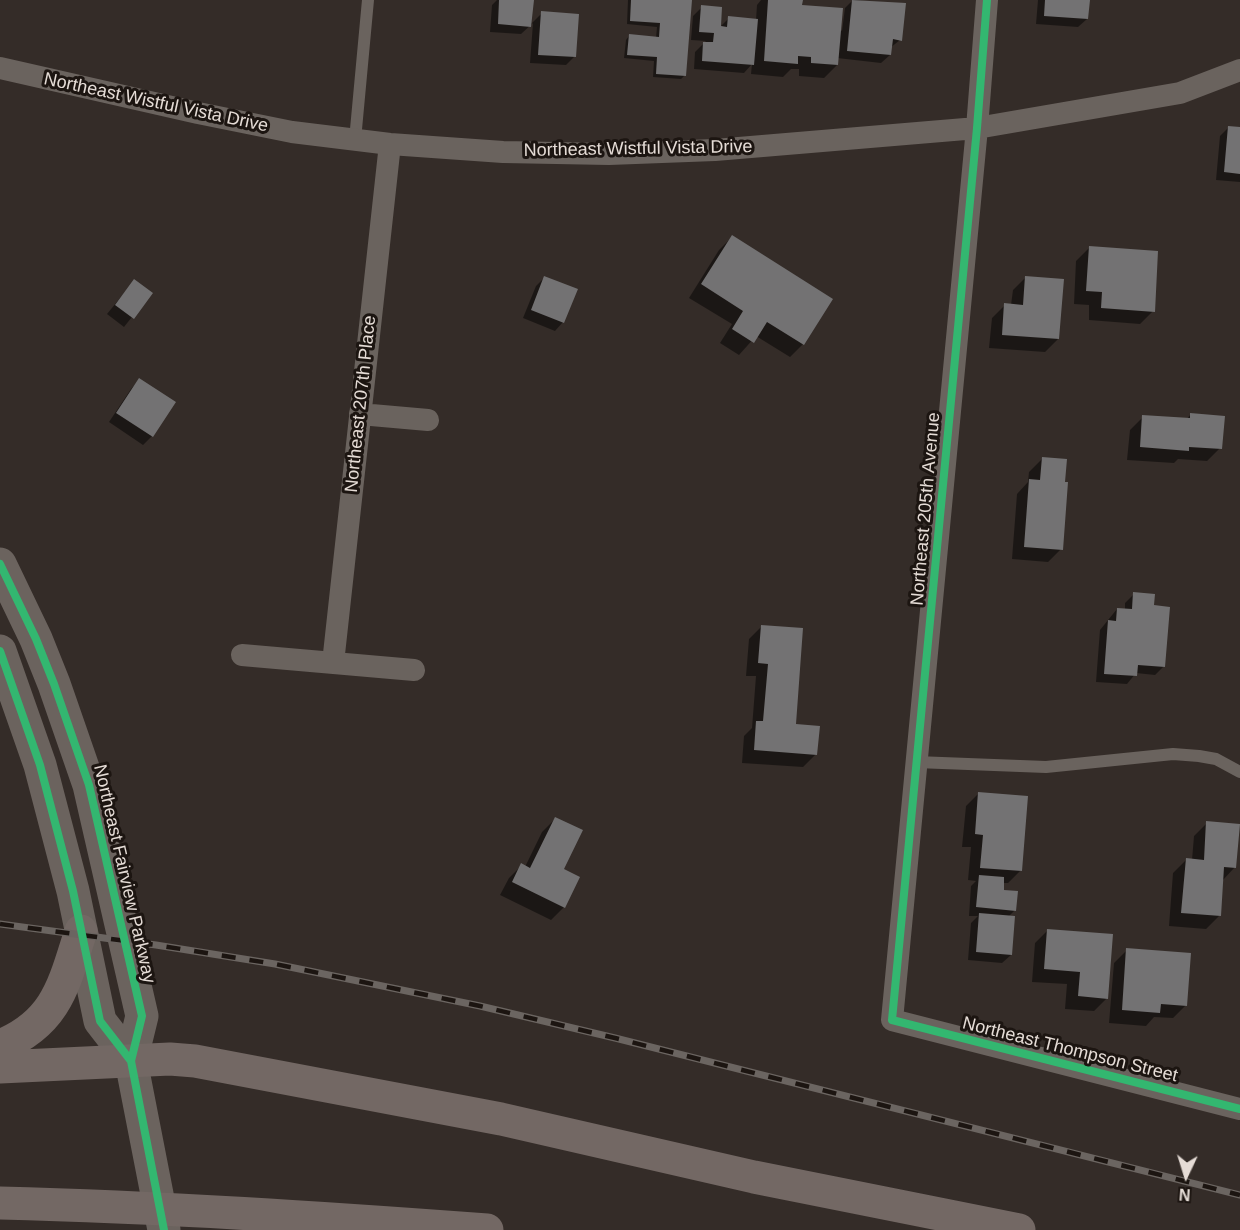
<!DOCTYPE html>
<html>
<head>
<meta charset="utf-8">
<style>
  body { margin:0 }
  #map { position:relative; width:1240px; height:1230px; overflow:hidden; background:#342c28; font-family:Helvetica,sans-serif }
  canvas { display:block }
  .north { position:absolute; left:1156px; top:1146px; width:60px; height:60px; -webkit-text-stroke:4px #1c1511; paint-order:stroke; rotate:184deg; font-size:16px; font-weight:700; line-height:24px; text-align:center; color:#e5dcd6 }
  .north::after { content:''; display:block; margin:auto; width:21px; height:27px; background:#e5dcd6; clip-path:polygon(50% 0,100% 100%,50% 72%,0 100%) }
</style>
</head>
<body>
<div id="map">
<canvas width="1240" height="1230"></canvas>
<div class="north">N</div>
</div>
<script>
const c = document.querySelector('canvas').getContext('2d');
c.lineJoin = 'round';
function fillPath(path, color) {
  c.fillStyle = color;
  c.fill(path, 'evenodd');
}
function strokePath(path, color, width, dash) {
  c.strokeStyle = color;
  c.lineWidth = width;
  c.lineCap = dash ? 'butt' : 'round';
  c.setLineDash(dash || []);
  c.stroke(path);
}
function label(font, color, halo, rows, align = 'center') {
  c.font = font + ' Helvetica,sans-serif';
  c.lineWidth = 6;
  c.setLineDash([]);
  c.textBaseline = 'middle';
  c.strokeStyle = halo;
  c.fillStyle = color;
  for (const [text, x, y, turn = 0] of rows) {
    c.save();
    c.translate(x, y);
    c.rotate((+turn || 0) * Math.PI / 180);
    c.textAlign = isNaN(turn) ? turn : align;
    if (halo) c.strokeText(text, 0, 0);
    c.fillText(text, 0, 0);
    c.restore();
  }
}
fillPath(new Path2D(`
  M497 0H532L530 25 542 13 574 57 566 65 530 63 533 23 521 34 490 32 492 5Z
  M628 0H690L684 76 681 79 653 77 654 61 624 58 626 40 629 36 656 38 657 27 627 24Z
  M761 0H801V6L842 31 845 8 853 0 904 5 900 40 890 48V55L881 63 837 58V65L824 78 799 76V69H791L783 77 751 74 752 64 744 73 694 69 695 52 706 41 691 40 693 16 702 7 719 28 729 18 756 20 757 5Z
  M1038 0H1088L1087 19 1078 27 1036 24Z
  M1228 128 1240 129V182L1216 180 1220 136Z
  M732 237 831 299 803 344 790 357 756 336 739 355 720 343 732 324 689 298 719 250Z
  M1089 248 1153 311 1140 324 1089 320V305L1074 304 1076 261Z
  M545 277 563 322 555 331 523 318 536 286Z
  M1026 277 1058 339 1045 352 989 348 992 318 1005 305H1011L1013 290Z
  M134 281 151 293 124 327 107 314Z
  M139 380 174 403 152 436 143 445 109 422 131 389Z
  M1191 414 1220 448 1207 461 1178 459 1174 463 1127 460 1130 430 1143 417 1186 420Z
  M1042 459 1061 549 1048 562 1012 559 1017 494 1028 482 1029 472Z
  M1134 594 1152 607 1164 666 1155 675 1136 673 1127 684 1096 682 1100 630 1117 609 1125 610V603Z
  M762 626 794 725 816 754 803 767 742 763 744 736 752 728 756 676H746L749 639Z
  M979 793 1021 870 1008 883H1003L1002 892 1015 910 1008 917 1011 955 1002 963 968 960 971 923 978 916H969L971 886 976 881 968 880 971 847H962L966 806Z
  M555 819 562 870 564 907 551 920 500 895 509 878 522 865 525 867 542 832Z
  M1207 823 1235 867 1222 881 1219 916 1206 929 1169 926 1173 873 1186 860H1192L1194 836Z
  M1048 930 1107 998 1094 1011 1065 1009 1067 984 1032 982 1035 943Z
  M1127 950 1186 1005 1173 1018 1154 1017 1146 1026 1109 1023 1114 963Z`), '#0007');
fillPath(new Path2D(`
  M499 0H534L531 27 498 24Z
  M631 0H692L686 76 656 74 657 57 627 55 629 34 659 37 660 23 630 21Z
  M768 0H803L802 5 843 8 838 65 811 63V57L798 56V64L764 61Z
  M852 0 906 3 902 41 893 39 891 55 847 51Z
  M1045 0H1090L1088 19 1044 16Z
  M701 5 722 7 721 26 727 27 728 16 758 19 754 65 702 61 703 42H713L714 33 699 32Z
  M541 11 579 14 576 57 538 55Z
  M1228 126 1240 127V174L1224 172Z
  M732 235 833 299 804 345 767 322 754 343 732 329 743 311 701 284Z
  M1089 246 1158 251 1155 312 1101 308 1102 292 1086 291Z
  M544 276 578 289 564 323 531 310Z
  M1025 276 1064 279 1059 339 1002 335 1004 303 1023 305Z
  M134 279 153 293 134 319 115 305Z
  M139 378 176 402 153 437 116 413Z
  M1190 413 1225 416 1222 449 1189 447V451L1140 447 1142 415 1190 418Z
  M1042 457 1067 459 1065 482H1068L1063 550 1024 547 1029 479 1040 480Z
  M1133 592 1155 594 1154 605 1170 607 1165 667 1138 665 1137 676 1104 674 1108 620 1116 621 1117 608 1132 609Z
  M761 625 803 628 796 724 820 726 817 755 754 750 756 721H763L768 664 758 663Z
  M978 792 1028 796 1022 871 980 868 983 835 975 834Z
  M555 817 583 830 564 869 580 877 565 908 512 882 521 863 530 868Z
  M1206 821 1240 824 1236 868 1224 867 1221 916 1181 913 1186 858 1204 860Z
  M979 875 1004 877V890L1018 891 1016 911 976 907Z
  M979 913 1015 916 1012 955 976 952Z
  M1047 929 1113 934 1108 999 1078 996 1080 972 1044 969Z
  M1126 948 1191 953 1187 1006 1161 1004 1160 1013 1122 1010Z`), '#737273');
strokePath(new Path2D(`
  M355 140 368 0
  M916 762 1046 767 1173 754 1199 756 1216 759 1240 772`), '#6a635e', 12);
strokePath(new Path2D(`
  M987 0 977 128 892 1020 1240 1109
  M0 68 198 113 292 132 390 144 503 152 609 154 715 150 977 128 1180 93 1240 70
  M360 414 428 420
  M242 655 414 670
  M333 663 390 144`), '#6a635e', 22);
strokePath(new Path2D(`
  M0 564 36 639 54 684 89 785 142 1016 131 1061 164 1230
  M0 651 40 765 73 891 100 1021 131 1061`), '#6b635e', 33);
strokePath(new Path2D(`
  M0 1046C57 1023 64 984 81 931
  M0 1067 170 1059 195 1061 501 1119 754 1177 1019 1230
  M0 1203C163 1207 325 1218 487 1230`), '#736864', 33);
const rail = new Path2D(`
  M0 924 156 945 275 964 480 1006 615 1038 1240 1195`);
strokePath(rail, '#6b6561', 7);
strokePath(rail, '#1c1511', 4.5, [14]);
strokePath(new Path2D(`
  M987 0 977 128 892 1020 1240 1109
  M0 564 36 639 54 684 89 785 142 1016 131 1061 164 1230
  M0 651 40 765 73 891 100 1021 131 1061`), '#33b770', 8);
label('18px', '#e5dcd6', '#1c1511', [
  ["Northeast Wistful Vista Drive",156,103,12],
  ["Northeast Wistful Vista Drive",638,149,-1],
  ["Northeast 207th Place",361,404,-84],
  ["Northeast 205th Avenue",926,509,-85],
  ["Northeast Fairview Parkway",124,874,77],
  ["Northeast Thompson Street",1070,1050,14]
]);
</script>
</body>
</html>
